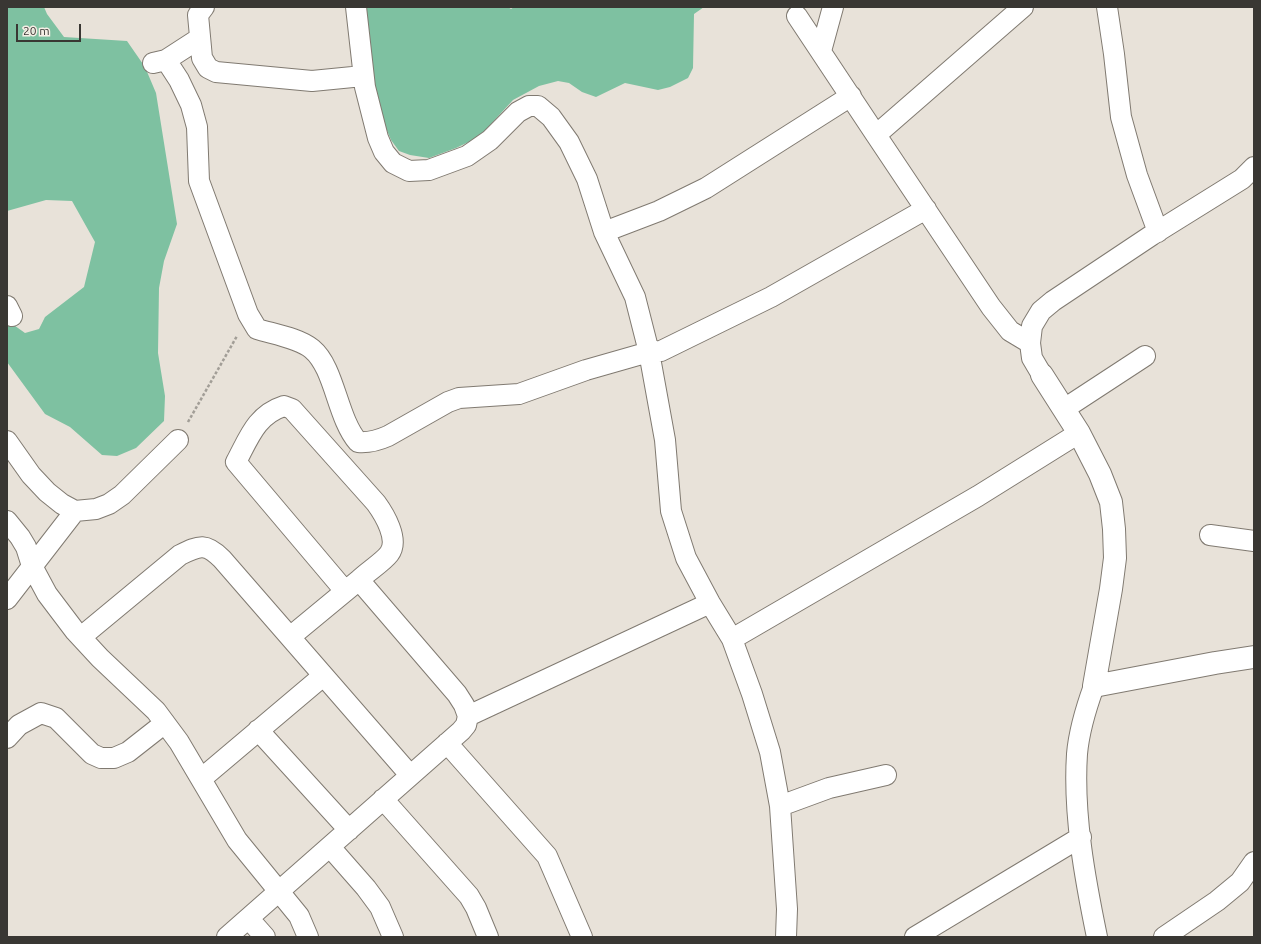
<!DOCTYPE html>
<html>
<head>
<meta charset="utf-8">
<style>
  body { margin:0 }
  #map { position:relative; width:1261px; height:944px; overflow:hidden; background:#e8e2d9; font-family:Ubuntu,sans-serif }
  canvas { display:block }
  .frame { position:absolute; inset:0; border:8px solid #393733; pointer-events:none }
  .scale { position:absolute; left:16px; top:24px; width:65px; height:18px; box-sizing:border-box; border:2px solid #393733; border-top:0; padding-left:5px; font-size:12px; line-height:14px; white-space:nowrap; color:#393733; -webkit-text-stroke:3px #f6efe6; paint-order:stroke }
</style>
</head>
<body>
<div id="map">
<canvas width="1261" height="944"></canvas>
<div class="frame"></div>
<div class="scale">20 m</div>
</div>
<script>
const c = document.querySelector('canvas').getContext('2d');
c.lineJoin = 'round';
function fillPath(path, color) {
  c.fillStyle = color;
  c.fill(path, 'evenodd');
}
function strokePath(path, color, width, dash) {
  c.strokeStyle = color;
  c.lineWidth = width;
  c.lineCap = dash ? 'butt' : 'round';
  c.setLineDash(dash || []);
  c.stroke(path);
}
fillPath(new Path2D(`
  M7 7H44L47 14 64 37 127 41 145 67 156 93 177 224 164 261 159 288 158 353 165 396 164 421 136 448 117 456 102 455 70 427 45 414 7 362V315L11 323 25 333 39 329 45 317 84 287 95 242 72 201 46 200 7 211Z
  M365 7H508L511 9 514 7H704L694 14 693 68 688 78 670 87 658 90 625 83 596 97 582 92 569 83 558 81 539 86 513 100 479 137 456 148 429 158 410 155 399 151 391 140 376 104Z`), '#7ec1a1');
const minor = new Path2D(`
  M204 7 198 15 202 58 208 68 216 72 312 81 363 76
  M356 7 365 87 378 138 384 152 393 163 409 171 429 170 467 156 490 140 518 112 529 106H538L551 117 569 142 587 179 604 232 635 297 649 352 665 440 671 511 686 558 710 603 732 639 752 694 770 752 780 806 787 909 786 937
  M1023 7 876 135 991 307 1010 331 1030 343
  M1107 7 1114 54 1121 117 1137 175 1158 232
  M797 16 876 135
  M821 51 833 7
  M166 60 179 80 191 105 197 127 199 181 248 314 257 329C273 334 299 338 312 349 335 368 337 418 358 442 369 443 379 440 388 436L448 402 459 398 519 394 586 370 649 352 661 351 771 297 926 209
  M153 63 166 60 200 38
  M604 232 659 211 706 188 851 96
  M7 306 12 316
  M1042 375 1032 358 1030 343 1032 326 1041 311 1053 301 1152 235 1242 179 1254 167
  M1064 409 1145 356
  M7 441 31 475 47 492 62 504 75 511 96 509 109 504 122 495 178 440
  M7 521 20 537 26 547 32 566 47 594 75 631 100 658 156 711 179 742 237 840 299 916 308 937
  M1210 535 1254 541
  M345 591 236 462C249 438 256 415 284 406L292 409 376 503C384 514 400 540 389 554 383 562 367 572 359 580
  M7 599 75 511
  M81 637 180 555C200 545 206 543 222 559L410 775
  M290 637 359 580 457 694 464 705 468 716
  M732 639 978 496 1079 433
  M1094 686C1086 708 1079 731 1077 754 1073 814 1085 879 1097 937
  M258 730 349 830
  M7 738 19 725 41 713 56 718 92 754 101 758H114L128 752 165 723
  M447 743 547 856 582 937
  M201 779 323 676
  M383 799 469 896 476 908 488 937
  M780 806 829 788 886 775
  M330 847 366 888 380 907 393 937
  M249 919 265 937
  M227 937 461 731 466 725 468 716 710 603
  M915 937 1081 837
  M1164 937 1217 901 1240 882 1254 862`);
const tertiary = new Path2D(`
  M1042 375 1079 433 1100 474 1111 502 1114 529 1115 558 1111 589 1094 686 1215 663 1254 657`);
strokePath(minor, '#807a71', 22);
strokePath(tertiary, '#807a71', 24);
strokePath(new Path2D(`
  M188 422 237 336`), '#a29e97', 2.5, [3, 2]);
strokePath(minor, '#fff', 20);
strokePath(tertiary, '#fff', 22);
</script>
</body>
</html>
